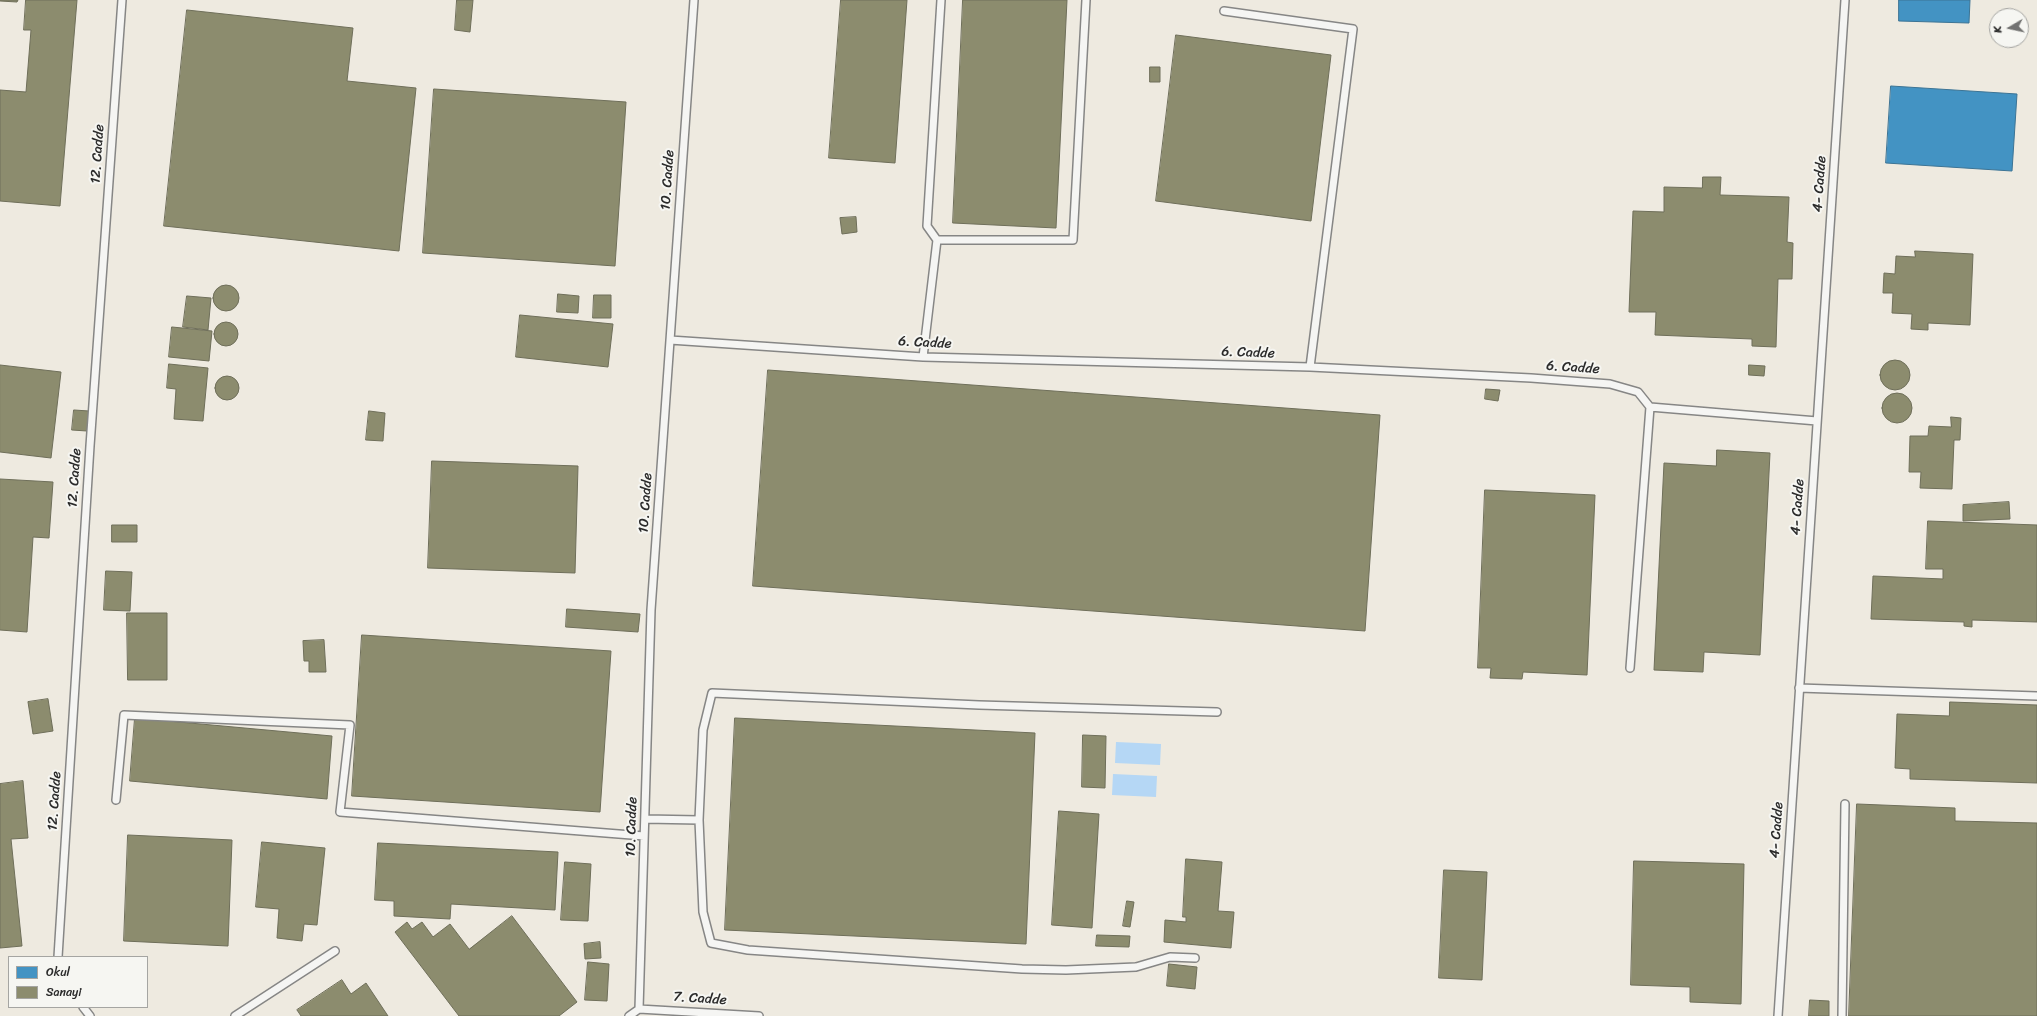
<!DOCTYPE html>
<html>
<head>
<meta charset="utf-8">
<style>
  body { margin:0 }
  #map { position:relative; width:2037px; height:1016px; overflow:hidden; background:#f5f5f3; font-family:Sriracha,sans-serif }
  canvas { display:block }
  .legend { position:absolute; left:8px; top:956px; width:140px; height:52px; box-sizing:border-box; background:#f6f6f2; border:1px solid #a5a5a2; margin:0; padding:5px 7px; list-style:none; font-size:12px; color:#2b2b2b }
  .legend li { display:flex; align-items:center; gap:8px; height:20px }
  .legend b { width:20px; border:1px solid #a5a5a2 }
  .north { position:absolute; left:1989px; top:8px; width:40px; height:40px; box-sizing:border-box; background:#f6f6f2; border:1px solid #a5a5a2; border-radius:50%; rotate:261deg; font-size:11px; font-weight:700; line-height:16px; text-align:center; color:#2b2b2b }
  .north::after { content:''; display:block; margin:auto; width:14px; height:18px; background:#727271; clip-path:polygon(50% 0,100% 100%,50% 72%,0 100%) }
</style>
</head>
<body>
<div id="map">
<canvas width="2037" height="1016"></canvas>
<ul class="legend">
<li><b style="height:11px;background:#4393c3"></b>Okul</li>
<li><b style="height:11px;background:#8c8c6e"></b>Sanayi</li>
</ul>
<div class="north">K</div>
</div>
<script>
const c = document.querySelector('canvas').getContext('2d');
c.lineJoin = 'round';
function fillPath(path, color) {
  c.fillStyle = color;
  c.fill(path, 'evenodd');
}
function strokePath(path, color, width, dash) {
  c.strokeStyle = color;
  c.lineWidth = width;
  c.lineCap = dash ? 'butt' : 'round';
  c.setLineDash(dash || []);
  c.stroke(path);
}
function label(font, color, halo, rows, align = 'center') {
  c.font = font + ' Sriracha,sans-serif';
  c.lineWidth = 4;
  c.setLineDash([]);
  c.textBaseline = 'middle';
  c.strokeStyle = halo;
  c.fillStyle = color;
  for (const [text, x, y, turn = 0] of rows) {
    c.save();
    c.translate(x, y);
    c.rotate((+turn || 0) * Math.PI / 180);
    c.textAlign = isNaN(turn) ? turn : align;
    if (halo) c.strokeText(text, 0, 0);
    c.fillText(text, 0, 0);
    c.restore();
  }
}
fillPath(new Path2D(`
  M0 0H2037V1016H0ZM1997 16H2021V40H1997ZM9 957H147V1007H9Z`), '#eeeae0');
fillPath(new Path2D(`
  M1116 742 1161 744 1160 765 1115 763Z
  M1113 774 1157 776 1156 797 1112 795Z`), '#b5d7f5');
const schools = new Path2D(`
  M1899 0H1970L1969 23 1899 21Z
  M1891 86 2017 94 2012 171 1886 163Z`);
fillPath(schools, '#4393c3');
strokePath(schools, '#3c7495', 1);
const industry = new Path2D(`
  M0 0H18L17 2 0 1Z
  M26 0H77L60 206 0 201V90L26 92 31 30H24Z
  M457 0H473L470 32 455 30Z
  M841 0H907L895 163 829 158Z
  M963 0H1067L1056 228 953 223Z
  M187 10 353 28 347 81 416 88 399 251 164 226Z
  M1176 35 1331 55 1311 221 1156 201Z
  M1150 67H1160V82H1150Z
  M434 89 626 102 615 266 423 253Z
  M1703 177H1721L1720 195 1789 197 1787 242 1793 243 1792 279H1778L1776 347 1752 346V339L1655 335 1656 312H1629L1633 211 1664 212V187L1702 188Z
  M856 217 857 232 842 234 840 218Z
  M1915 251 1973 254 1970 325 1928 323V330L1911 329 1912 314 1892 313 1893 293H1883L1884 273 1895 274 1896 256 1915 257Z
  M213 298a13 13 0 1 1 26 0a13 13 0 1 1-26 0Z
  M558 294 579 296 578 313 557 312Z
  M594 295H611V318H593Z
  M187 296 211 298 208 330 183 327Z
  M520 315 613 324 608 367 516 357Z
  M214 334a12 12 0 1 1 24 0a12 12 0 1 1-24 0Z
  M172 327 212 331 209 361 169 357Z
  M1880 375a15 15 0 1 1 30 0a15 15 0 1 1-30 0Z
  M169 364 208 368 203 421 174 419 176 389 167 388Z
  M0 365 61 372 51 458 0 452Z
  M1749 365 1765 366 1764 376 1749 375Z
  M768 370 1380 415 1365 631 753 586Z
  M215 388a12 12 0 1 1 24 0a12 12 0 1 1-24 0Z
  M1486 389 1500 390 1498 401 1485 399Z
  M1882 408a15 15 0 1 1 30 0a15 15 0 1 1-30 0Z
  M74 410 89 411 87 431 72 430Z
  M369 411 385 413 383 441 366 440Z
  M1951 417 1961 418 1960 440H1954L1952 489 1920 488 1921 472H1909L1910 436H1928L1929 426 1951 427Z
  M1717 450 1770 453 1760 655 1704 652 1703 672 1654 670 1664 463 1716 466Z
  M432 461 578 466 575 573 428 568Z
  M0 479 53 482 49 538 33 537 27 632 0 630Z
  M1485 490 1595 495 1587 675 1523 672 1522 679 1490 678 1491 668H1478Z
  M2009 502 2010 519 1963 521V505Z
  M1928 521 2037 525V622L1972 620V627L1964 626V622L1871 619 1873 576 1943 579V569H1926Z
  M112 525H137V542H112Z
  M106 571 132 572 130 611 104 610Z
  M567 609 640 614 638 632 566 627Z
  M127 613H167V680H128Z
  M362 635 611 651 600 812 352 796Z
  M324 640 326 672H309V661H304L303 641Z
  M48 699 53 731 33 734 28 702Z
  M1950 702 2037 705V783L1910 779V769L1895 768 1897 714 1949 716Z
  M135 718 332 736 327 799 130 781Z
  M735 718 1035 733 1026 944 725 930Z
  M1083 735 1106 736 1105 788 1082 787Z
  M23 781 28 838 11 839 22 946 0 948V784Z
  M1857 804 1955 808V821L2037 823V1016H1849Z
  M1059 811 1099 814 1092 928 1052 925Z
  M128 835 232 840 228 946 124 941Z
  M262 842 325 848 317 925 304 924 302 941 277 938 279 909 256 907Z
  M378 843 558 852 555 910 451 904 450 919 394 916V901L375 900Z
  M1186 859 1222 862 1218 911 1234 912 1231 948 1164 942 1165 920 1186 922V917H1183Z
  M1634 861 1744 864 1741 1004 1690 1002V987L1631 985Z
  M565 862 591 864 588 921 561 920Z
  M1444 870 1487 872 1482 980 1439 978Z
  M1127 901 1134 902 1130 927 1123 926Z
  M512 916 577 1002 559 1016H459L395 932 407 922 412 929 422 922 433 937 450 924 469 949Z
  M1097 935 1130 936 1129 947 1096 946Z
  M600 942 601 958 585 959 584 944Z
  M588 962 609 964 607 1001 585 1000Z
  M1169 964 1197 967 1195 989 1167 986Z
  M342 980 351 994 366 983 388 1016H301L297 1010Z
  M1810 1000 1829 1001V1016H1809Z`);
fillPath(industry, '#8c8c6e');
strokePath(industry, '#6f6f5a', 1);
const service = new Path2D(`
  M1224 11 1353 29 1310 367
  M937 240H1073L1086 0
  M670 340 923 357 1310 367 1531 378 1610 384 1638 392 1650 407 1817 421
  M923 357 937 240 927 226 941 0
  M1630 668 1650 407
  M1799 688 2037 696
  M116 800 124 715 350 725 340 812 644 836
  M645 819 699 820
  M58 957 90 446 122 0
  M1195 958 1170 957 1136 967 1066 970 1022 969 748 950 711 943 703 912 699 820 703 730 712 693 979 705 1217 712
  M83 1007 90 1016
  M639 1009 651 610 694 0
  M639 1009 759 1016
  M235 1016 335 951
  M629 1016 639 1009
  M1778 1016 1845 0
  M1842 1016 1845 804`);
strokePath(service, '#868685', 10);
strokePath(service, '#f5f5f3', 7);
label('14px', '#2b2b2b', '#f6f6f2', [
  ["12. Cadde",98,154,-86],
  ["10. Cadde",668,180,-86],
  ["4- Cadde",1820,184,-86],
  ["6. Cadde",925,343,3],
  ["6. Cadde",1248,353,2],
  ["6. Cadde",1573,368,4],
  ["12. Cadde",75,478,-86],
  ["10. Cadde",646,503,-86],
  ["4- Cadde",1798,507,-86],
  ["12. Cadde",55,801,-86],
  ["10. Cadde",632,827,-88],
  ["4- Cadde",1777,830,-86],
  ["7. Cadde",700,999,4]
]);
</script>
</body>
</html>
